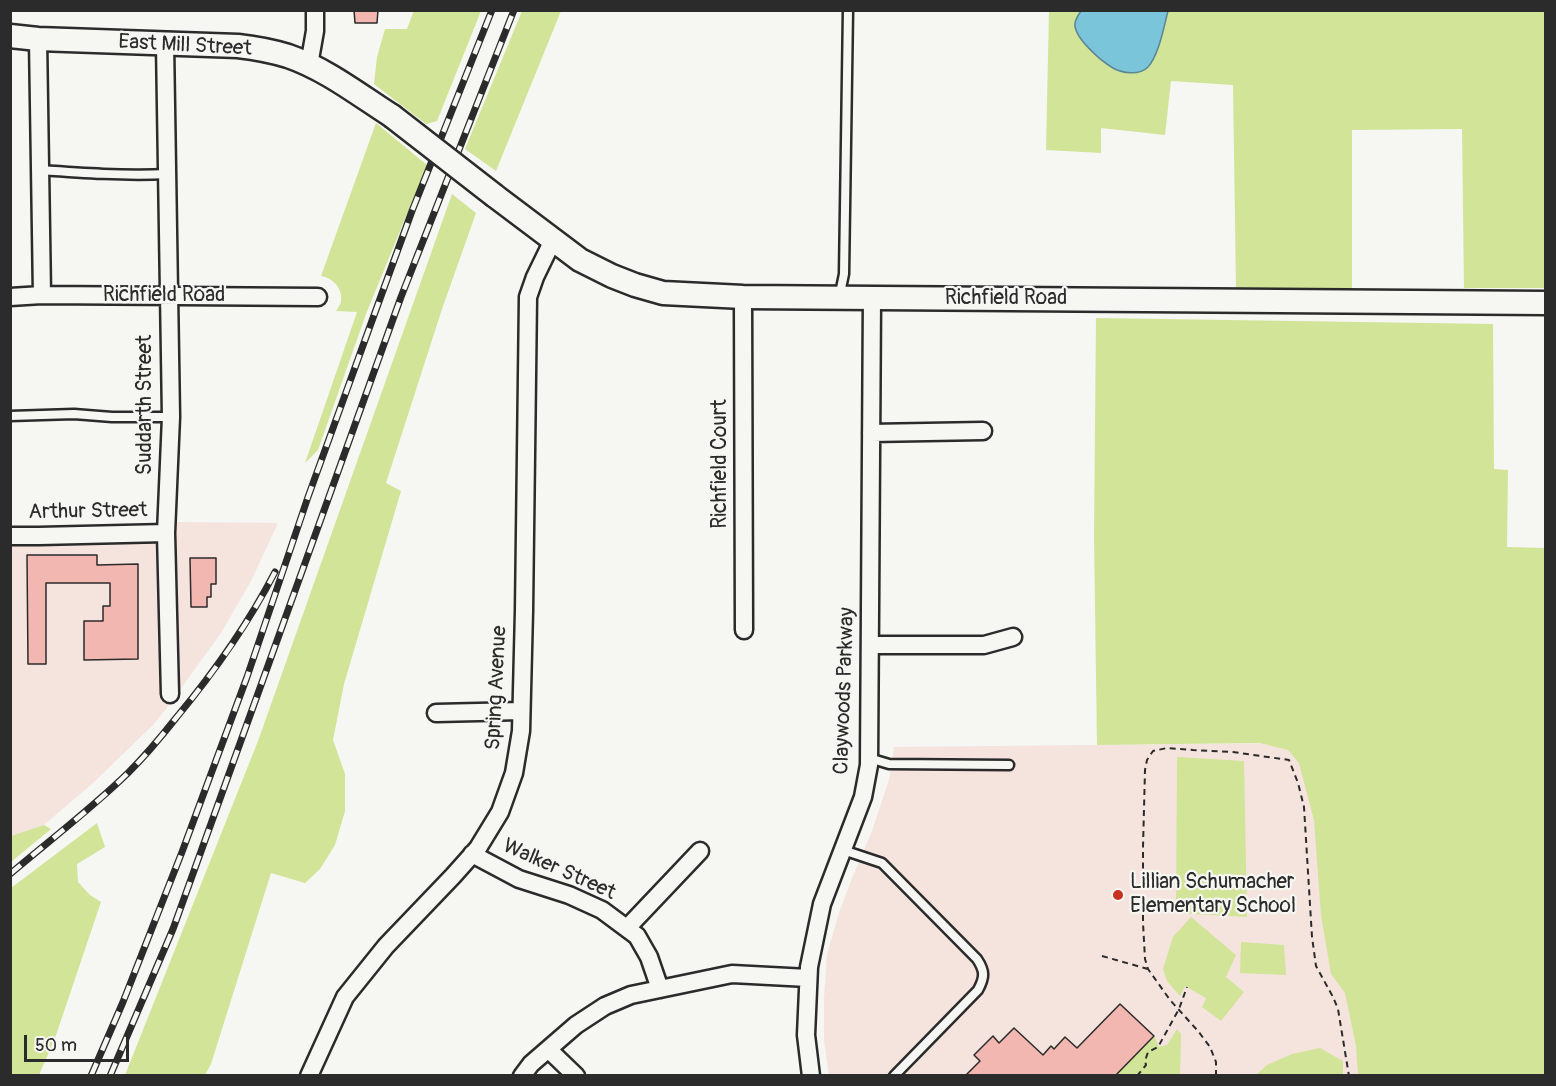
<!DOCTYPE html>
<html>
<head>
<meta charset="utf-8">
<style>
  body { margin:0 }
  #map { position:relative; width:1556px; height:1086px; overflow:hidden; background:#f6f6f2; font-family:Pangolin,sans-serif }
  canvas { display:block }
  .frame { position:absolute; inset:0; border:12px solid #2b2b2b; pointer-events:none }
  .scale { position:absolute; left:24px; top:1035px; width:105px; height:27px; box-sizing:border-box; border:3px solid #2b2b2b; border-top:0; padding-left:8px; font-size:18px; line-height:21px; white-space:nowrap; color:#2b2b2b; -webkit-text-stroke:4px #f6f6f2; paint-order:stroke }
</style>
</head>
<body>
<div id="map">
<canvas width="1556" height="1086"></canvas>
<div class="frame"></div>
<div class="scale">50 m</div>
</div>
<script>
const c = document.querySelector('canvas').getContext('2d');
c.lineJoin = 'round';
function fillPath(path, color) {
  c.fillStyle = color;
  c.fill(path, 'evenodd');
}
function strokePath(path, color, width, dash) {
  c.strokeStyle = color;
  c.lineWidth = width;
  c.lineCap = dash ? 'butt' : 'round';
  c.setLineDash(dash || []);
  c.stroke(path);
}
function label(font, color, halo, rows, align = 'center') {
  c.font = font + ' Pangolin,sans-serif';
  c.lineWidth = 4.5;
  c.setLineDash([]);
  c.textBaseline = 'middle';
  c.strokeStyle = halo;
  c.fillStyle = color;
  for (const [text, x, y, turn = 0] of rows) {
    c.save();
    c.translate(x, y);
    c.rotate((+turn || 0) * Math.PI / 180);
    c.textAlign = isNaN(turn) ? turn : align;
    if (halo) c.strokeText(text, 0, 0);
    c.fillText(text, 0, 0);
    c.restore();
  }
}
fillPath(new Path2D(`
  M177 522 278 523 251 581 221 633 166 709 153 725 93 783 44 825 11 836V542H176Z
  M1392 742 1390 1075 829 1076 824 1040V999L827 954 839 913 852 878 872 831 889 780 894 747Z`), '#f5e3de');
fillPath(new Path2D(`
  M414 10 481 11 437 121 426 124 374 84 377 57 385 29H407Z
  M522 11H561L496 171 465 149Z
  M1049 11H1545V288H1464L1462 129 1352 130V289L1236 288 1233 85 1171 81 1165 135 1101 128V153L1046 150Z
  M376 123 427 165 366 314 318 450 305 463 357 312 336 311C337 310 341 303 341 302 343 288 333 278 321 276Z
  M452 194 476 213 442 309 386 483 401 491 344 684 333 740 345 774V811L335 845 320 869 305 883 271 873 211 1064 205 1075H125L258 741Z
  M1096 318 1493 324 1494 469 1508 470 1507 547 1545 548V1075H1358L1356 1046 1345 993 1331 974 1321 915 1314 820 1299 763 1288 750 1260 743 1097 745 1094 537Z
  M1177 757 1244 761 1247 917 1176 913Z
  M97 823 105 847 77 864 78 882 90 895 101 902 55 1038 39 1075H11V888Z
  M44 825 51 829 11 862V836Z
  M1191 917 1236 955 1226 977 1244 992 1221 1021 1202 1007 1205 1001 1206 998 1185 986 1180 996 1167 981 1163 969 1173 937Z
  M1241 942 1284 945 1286 975 1240 973Z
  M1177 1029 1181 1034 1180 1075 1115 1076 1154 1036 1159 1047 1167 1045Z
  M1320 1048 1343 1061V1075H1256L1267 1065 1292 1054Z`), '#d2e498');
const water = new Path2D(`
  M1081 11H1168C1164 26 1159 55 1148 67 1139 76 1122 73 1113 68 1101 61 1073 37 1075 23 1076 18 1079 14 1081 11Z`);
fillPath(water, '#7bc5db');
strokePath(water, '#5b8795', 1.5);
const building = new Path2D(`
  M354 10H378L377 23H355Z
  M27 555H97V565L138 564V659L84 660V621H103V606H110V583H46V664H28Z
  M190 558H216V584H211V597H207V607H191Z
  M1120 1004 1154 1036 1115 1076H965L980 1061 974 1055 993 1036 999 1043 1014 1028 1043 1055 1051 1046 1054 1049 1065 1037 1077 1048Z`);
fillPath(building, '#f3b7b1');
strokePath(building, '#2b2b2b', 1.5);
const lane = new Path2D(`
  M40 170C82 173 124 176 167 174
  M839 298 844 274 848 10
  M10 416 74 414 112 417H171
  M869 758 889 764 1009 765
  M843 850 882 863 977 959C985 971 985 977 978 990L894 1076`);
const street = new Path2D(`
  M38 39 42 295
  M165 44 171 417 166 533 170 694
  M309 65 315 31V10
  M10 297 42 295 318 297
  M743 297 744 630
  M871 433 983 431
  M10 536H39L166 533
  M870 645H984L1013 637
  M436 713 521 711
  M472 854 519 879 569 895 602 910 637 936 649 957 660 989
  M627 928 700 851
  M549 1050 576 1076
  M309 1076 345 997 386 946 453 876 478 848 500 812 514 773 521 731 524 611 528 297 535 277 553 240
  M522 1076 531 1064 576 1025 605 1006 631 995 732 974 808 978
  M811 1076 806 1035 809 967 822 904 863 797 869 765 872 298`);
const secondary = new Path2D(`
  M10 36 38 39 238 46C255 48 272 51 288 56 326 69 359 95 392 116
  M495 196 580 260 612 276 635 285 663 293 743 297 1546 303`);
strokePath(lane, '#2b2b2b', 13);
strokePath(street, '#2b2b2b', 21);
strokePath(secondary, '#2b2b2b', 27);
strokePath(new Path2D(`
  M1102 956 1148 969
  M1137 1076 1146 1065 1145 1061 1148 1052 1158 1047 1179 1009 1187 987
  M1216 1076V1062L1210 1047 1198 1031 1170 1000 1148 969 1145 959 1143 923V847L1145 770 1147 760 1153 751 1167 748 1193 750 1233 752 1289 760 1298 783 1304 807 1312 937 1316 966 1333 997 1338 1009 1349 1076`), '#2b2b2b', 2, [6, 4.5]);
strokePath(lane, '#f6f6f2', 8);
strokePath(street, '#f6f6f2', 16);
strokePath(secondary, '#f6f6f2', 22);
const rail = new Path2D(`
  M10 874C50 840 91 809 128 773 145 756 161 737 176 718 215 671 247 626 275 572
  M91 1076 123 1002 182 852 247 677 308 497 365 340 412 211 492 10
  M110 1076 173 929 401 297 514 10`);
strokePath(rail, '#2b2b2b', 7);
strokePath(rail, '#f6f6f2', 4.5, [14]);
const secondaryBridge = new Path2D(`
  M392 116 495 196`);
strokePath(secondaryBridge, '#2b2b2b', 27, []);
strokePath(secondaryBridge, '#f6f6f2', 22);
for (const [x, y, r, color] of [
  [1118,895,6,"#c8321e"]
]) {
  const dot = new Path2D();
  dot.arc(x, y, r, 0, 2 * Math.PI);
  c.fillStyle = color;
  c.fill(dot);
  strokePath(dot, '#f6f6f2', 2);
}
label('21px', '#2b2b2b', '#f6f6f2', [
  ["East Mill Street",185,46,3],
  ["Richfield Road",164,296],
  ["Richfield Road",1006,299],
  ["Suddarth Street",146,405,-90],
  ["Richfield Court",721,464,-90],
  ["Arthur Street",88,512,-1],
  ["Spring Avenue",497,688,-87],
  ["Claywoods Parkway",845,691,-88],
  ["Walker Street",559,870,24]
]);
label('21px', '#2b2b2b', '#f6f6f2', [
  ["Lillian Schumacher",1130,883],
  ["Elementary School",1130,907]
], 'left');
</script>
</body>
</html>
